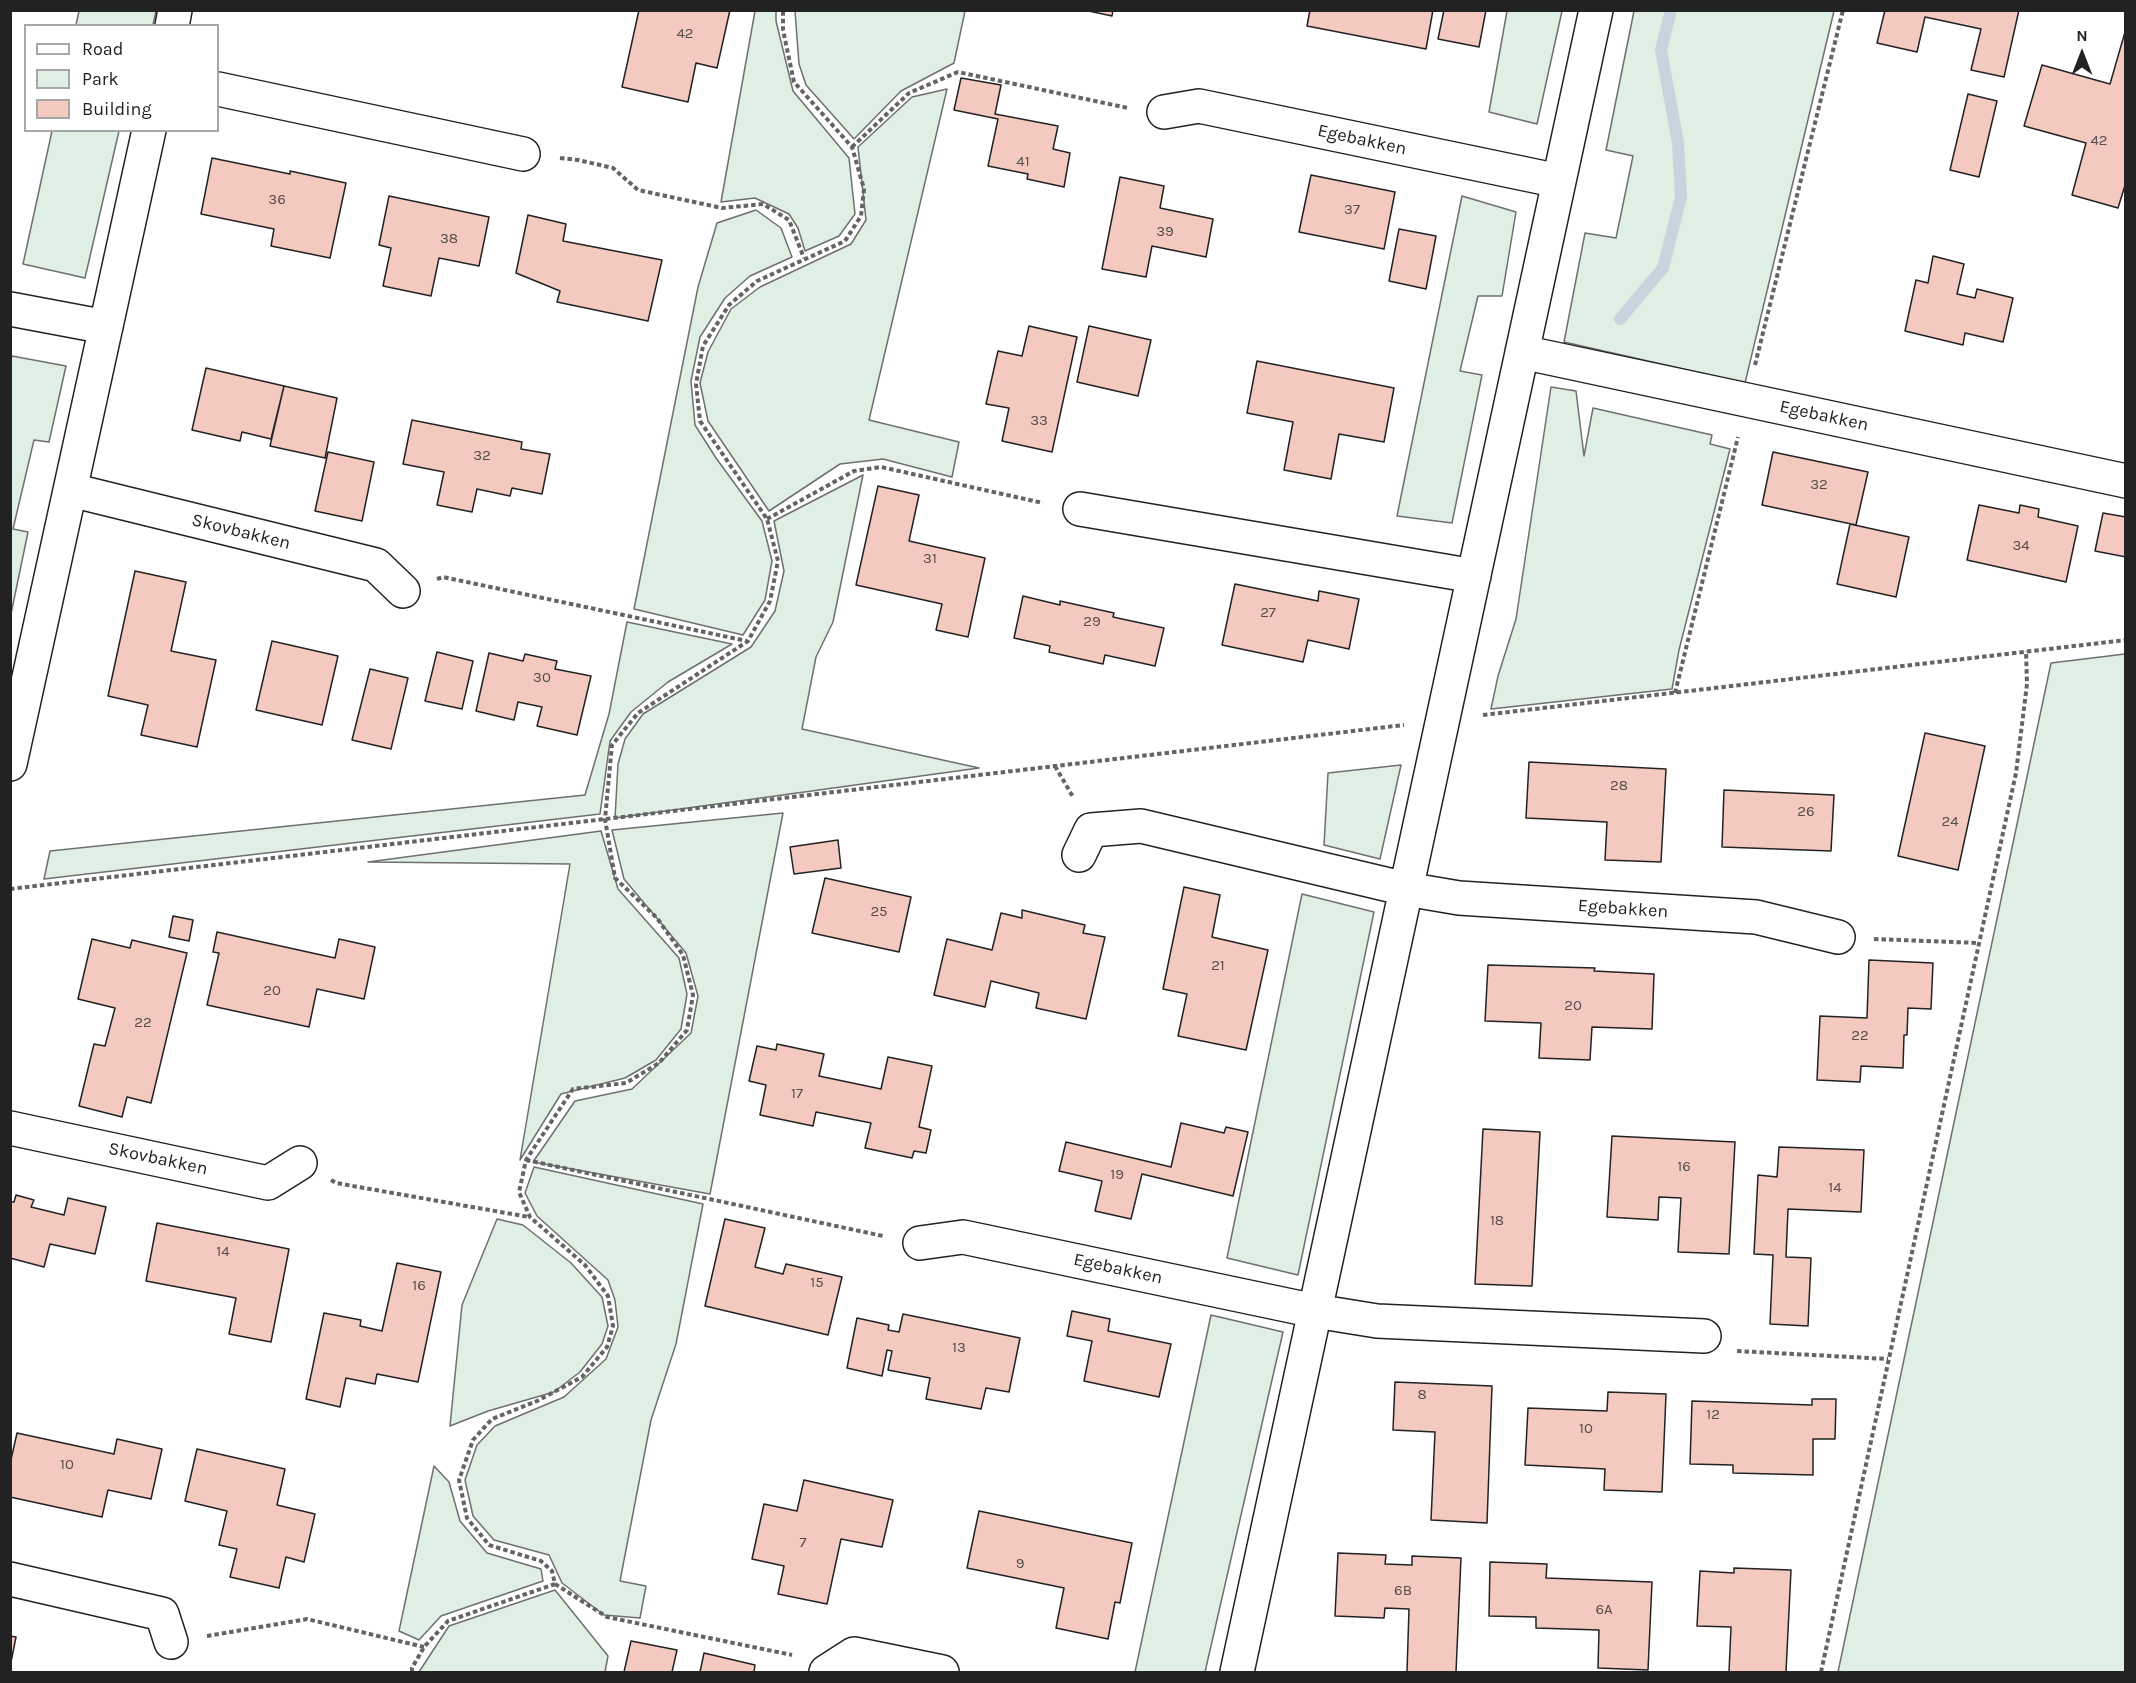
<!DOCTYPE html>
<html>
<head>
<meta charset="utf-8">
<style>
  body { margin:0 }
  #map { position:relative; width:2136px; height:1683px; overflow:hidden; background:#fff; font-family:Karla,sans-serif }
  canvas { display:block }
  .frame { position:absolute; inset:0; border:12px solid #222; pointer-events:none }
  .legend { position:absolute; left:24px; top:24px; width:195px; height:108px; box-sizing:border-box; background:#fff; border:2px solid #a7a7a7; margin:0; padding:8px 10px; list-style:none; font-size:18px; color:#222 }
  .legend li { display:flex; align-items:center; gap:12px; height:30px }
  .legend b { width:30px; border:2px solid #a7a7a7 }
  .north { position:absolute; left:2052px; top:24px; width:60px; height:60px; -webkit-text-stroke:4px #fff; paint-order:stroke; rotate:0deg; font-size:16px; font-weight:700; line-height:24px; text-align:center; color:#222 }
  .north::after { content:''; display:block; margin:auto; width:21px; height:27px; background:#222; clip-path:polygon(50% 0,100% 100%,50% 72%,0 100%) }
</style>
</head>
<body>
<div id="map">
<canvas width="2136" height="1683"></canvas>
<div class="frame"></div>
<ul class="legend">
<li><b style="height:8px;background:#fff"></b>Road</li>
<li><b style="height:16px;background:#e0efe3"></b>Park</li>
<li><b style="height:16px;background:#f3c9c0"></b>Building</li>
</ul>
<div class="north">N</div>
</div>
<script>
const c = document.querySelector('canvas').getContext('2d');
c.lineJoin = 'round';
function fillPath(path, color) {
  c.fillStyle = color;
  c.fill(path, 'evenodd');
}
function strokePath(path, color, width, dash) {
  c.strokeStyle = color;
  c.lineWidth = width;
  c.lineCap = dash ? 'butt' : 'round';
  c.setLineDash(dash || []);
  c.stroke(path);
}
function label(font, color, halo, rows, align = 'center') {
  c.font = font + ' Karla,sans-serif';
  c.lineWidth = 4.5;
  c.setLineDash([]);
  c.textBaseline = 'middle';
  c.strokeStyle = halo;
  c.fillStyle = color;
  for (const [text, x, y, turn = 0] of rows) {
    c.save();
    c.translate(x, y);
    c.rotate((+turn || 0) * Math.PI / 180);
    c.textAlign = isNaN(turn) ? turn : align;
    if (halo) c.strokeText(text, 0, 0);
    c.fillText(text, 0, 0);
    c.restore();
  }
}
const green = new Path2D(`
  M79 11V10L156 11 153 25H76Z
  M755 11H776V21L793 91 849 158 855 214 839 236 805 251 798 228 789 214 755 198 721 202Z
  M795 11V10L965 11 954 63 901 91 854 139 806 85 799 64Z
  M1507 11H1562L1537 124 1489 112Z
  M1634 11H1834L1745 383 1564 342 1585 233 1616 238 1633 156 1606 150Z
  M947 89 869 420 959 442 952 477 883 459 840 464 769 511 708 421 700 383 708 352 731 309 760 287 851 244 866 220 858 147 912 97Z
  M52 131H119L85 278 23 264Z
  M1462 196 1516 212 1502 296H1478L1460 371 1482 375 1452 523 1397 516Z
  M756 210 781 228 792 257 750 276 725 298 700 337 691 381 695 425 716 458 762 521 772 561 765 600 743 635 634 609 698 287 717 223Z
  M12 356 66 366 49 442 34 440 13 529 28 532 11 614 10 364Z
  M1551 387 1576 391 1584 456 1593 408 1712 435 1710 444 1730 449 1679 650 1672 689 1491 709 1498 676 1516 619Z
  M863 475 833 622 816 657 802 729 979 768 615 818 618 764 625 739 643 714 751 647 775 611 784 571 774 521Z
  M627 622 732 644 668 682 631 712 610 741 600 814 44 879 50 851 585 795 609 714Z
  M2125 654V1672H1838L2051 663Z
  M1401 765 1380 859 1324 845 1328 773Z
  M783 813 710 1194 533 1162 575 1101 632 1089 691 1033 698 996 686 953 624 879 612 830Z
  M601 831 618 889 679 958 687 994 681 1029 656 1060 625 1078 561 1094 520 1160 570 864 368 862Z
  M1302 894 1374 912 1298 1275 1227 1258Z
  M534 1167 703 1204 676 1344 651 1420 620 1581 646 1586 640 1618 604 1615 562 1583 549 1555 494 1540 473 1516 465 1480 477 1445 495 1426 564 1397 606 1359 618 1327 615 1300 608 1280 537 1216 525 1193Z
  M497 1219 523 1225 571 1263 602 1297 608 1326 602 1344 580 1372 554 1392 488 1411 450 1426 462 1305Z
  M1211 1315 1283 1332 1205 1672H1135Z
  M434 1466 449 1482 460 1521 487 1553 541 1569 543 1581 441 1616 419 1640 399 1631Z
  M555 1590 608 1656 605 1672H419L449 1626Z`);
fillPath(green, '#e0efe3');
strokePath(green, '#6f6f6f', 1.5);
strokePath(new Path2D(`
  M1620 319 1663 268 1681 197 1678 143 1661 50 1671 10`), '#c7d3dd', 12);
const building = new Path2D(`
  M639 10H730L717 68 696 63 688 102 622 87Z
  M1084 10H1113L1112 16Z
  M1310 10H1433L1426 49 1307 26Z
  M1444 10H1486L1479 47 1438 39Z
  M1885 10H2019L2004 77 1971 70 1981 29 1925 17 1917 52 1877 43Z
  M2125 32 2126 182 2118 208 2072 195 2086 143 2024 126 2042 65 2110 84Z
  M961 78 1001 85 995 114 1058 126 1053 149 1070 153 1064 187 1027 179 1028 174 988 166 998 119 954 110Z
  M1968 94 1997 101 1979 177 1950 170Z
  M212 158 290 174V171L346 183 330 258 271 246 274 229 201 214Z
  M1311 175 1395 192 1384 249 1299 232Z
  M1120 177 1164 186 1160 208 1213 219 1206 257 1152 246 1146 277 1102 269Z
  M389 196 489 217 479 266 439 258 431 296 383 286 391 248 379 245Z
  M528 215 566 224 563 241 662 260 648 321 557 302 560 291 516 273Z
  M1399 229 1436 236 1426 289 1389 281Z
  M1933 256 1964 264 1957 294 1975 298 1977 289 2013 298 2003 342 1965 333 1963 345 1905 331 1916 280 1928 283Z
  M1029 326 1077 337 1052 452 1002 441 1009 408 986 404 998 351 1022 356Z
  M1089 326 1151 340 1138 396 1077 382Z
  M1257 361 1394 388 1384 442 1339 434 1331 479 1284 470 1293 422 1247 413Z
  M206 368 284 386 271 439 242 432 240 441 192 430Z
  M284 386 337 398 325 458 270 446Z
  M412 420 522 442 521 449 550 454 542 494 512 488 510 496 477 489 472 512 437 505 444 472 403 464Z
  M328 452 374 462 362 521 315 511Z
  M1773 452 1868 472 1856 525 1762 505Z
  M878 486 919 495 909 541 985 558 968 637 936 630 942 604 856 585Z
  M1979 505 2019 513 2020 505 2039 509 2038 517 2078 526 2066 582 1967 560Z
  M2103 513 2126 517V557L2095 551Z
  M1850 524 1909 537 1896 597 1837 584Z
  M135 571 186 582 171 651 216 660 197 747 141 735 148 705 108 696Z
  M1235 584 1318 601 1319 591 1359 599 1349 649 1308 640 1303 662 1222 645Z
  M1023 596 1060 605V601L1114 613 1113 617 1164 628 1155 666 1105 655 1103 664 1049 652 1050 646 1014 638Z
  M272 641 338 656 322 725 256 710Z
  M437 652 473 661 462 709 425 701Z
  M489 653 523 661 525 654 557 661 555 669 591 676 577 735 537 726 542 707 518 702 514 720 476 711Z
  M370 669 408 678 391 749 352 740Z
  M1925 733 1985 746 1958 870 1898 856Z
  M1529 762 1666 769 1661 862 1605 860 1607 822 1526 818Z
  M1724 790 1834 795 1831 851 1722 847Z
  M838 840 841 868 794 874 790 847Z
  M825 878 911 897 899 952 812 933Z
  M1184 887 1220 895 1212 937 1268 950 1246 1050 1178 1036 1187 994 1163 989Z
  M1022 910 1085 925 1083 933 1105 937 1086 1019 1036 1008 1039 993 991 981 985 1007 934 995 947 939 992 950 1001 913 1022 918Z
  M173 916 193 920 189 941 169 937Z
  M217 932 335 958 339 939 375 947 364 999 317 989 309 1027 207 1005 219 953 213 952Z
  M92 939 130 948 132 940 187 953 151 1103 127 1097 122 1117 79 1106 94 1044 105 1046 115 1008 78 999Z
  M1869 960 1933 963 1931 1009 1908 1008 1907 1035H1904L1903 1068 1861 1066 1860 1082 1817 1080 1820 1016 1867 1018Z
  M1488 965 1595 968 1594 971 1654 974 1652 1029 1592 1027 1590 1060 1539 1058 1541 1023 1485 1021Z
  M777 1044 824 1054 819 1076 881 1089 888 1057 932 1066 919 1127 931 1130 926 1153 914 1151 912 1158 865 1148 871 1123 816 1112 813 1126 760 1115 766 1085 749 1081 757 1046 776 1050Z
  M1181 1123 1224 1133 1226 1127 1248 1132 1233 1196 1142 1174 1131 1219 1095 1211 1102 1181 1059 1171 1066 1142 1171 1167Z
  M1483 1129 1540 1132 1532 1286 1475 1284Z
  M1612 1136 1735 1142 1729 1254 1678 1252 1681 1198 1659 1197 1658 1220 1607 1217Z
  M1779 1147 1864 1150 1861 1212 1788 1209 1786 1257 1811 1258 1808 1326 1770 1324 1773 1255 1754 1254 1758 1175 1777 1177Z
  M16 1195 34 1200 31 1207 64 1215 68 1198 106 1207 95 1254 50 1244 44 1267 10 1258V1202H14Z
  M725 1219 765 1228 755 1267 783 1274 786 1264 842 1277 828 1335 705 1306Z
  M157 1223 289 1249 271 1342 229 1334 236 1298 146 1281Z
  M397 1263 441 1272 418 1382 377 1374 375 1384 346 1378 340 1407 306 1399 324 1313 361 1320 360 1326 382 1331Z
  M1072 1311 1110 1319 1108 1331 1171 1344 1159 1397 1084 1381 1092 1341 1067 1336Z
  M903 1314 1020 1338 1009 1392 986 1388 981 1409 926 1399 930 1378 888 1370 892 1351 887 1350 882 1376 847 1368 857 1318 889 1325 888 1330 899 1332Z
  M1395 1382 1492 1386 1487 1523 1431 1520 1435 1432 1393 1430Z
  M1608 1392 1666 1394 1662 1492 1604 1490 1605 1469 1525 1465 1528 1408 1607 1411Z
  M1812 1399H1836L1835 1439H1813V1475L1733 1473V1465L1690 1464 1692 1401 1812 1405Z
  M17 1433 114 1454 117 1439 162 1449 151 1499 108 1490 102 1517 10 1497V1464Z
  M197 1449 285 1469 277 1505 315 1514 304 1562 286 1557 279 1588 230 1577 237 1549 219 1545 227 1511 185 1501Z
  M804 1480 893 1500 882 1547 841 1539 827 1604 778 1594 784 1566 752 1559 764 1504 797 1511Z
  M979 1511 1132 1543 1120 1603 1115 1602 1108 1639 1056 1628 1064 1588 967 1568Z
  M1338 1553 1386 1555 1385 1564 1412 1565V1556L1461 1558 1456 1672H1407L1409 1609 1385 1608 1384 1618 1335 1616Z
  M1490 1562 1547 1564 1546 1578 1652 1582 1648 1670 1598 1668 1599 1630 1536 1628V1617L1489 1616Z
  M1734 1568 1791 1570 1786 1672H1729L1731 1627 1697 1626 1700 1571 1734 1573Z
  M10 1636 16 1637 10 1667Z
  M631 1641 677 1650 672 1672H624Z
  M704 1653 755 1665 754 1672H700Z`);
fillPath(building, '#f3c9c0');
strokePath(building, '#222', 1.5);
const street = new Path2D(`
  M172 26 175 10
  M218 89 523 154
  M1164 112 1199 106 1559 181
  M10 309 106 327
  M1522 352 2126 481
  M71 490 376 565 403 591
  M1080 509 1474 576
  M10 764 149 130
  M1079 855 1091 830 1141 826 1406 889 1459 898 1756 917 1838 937
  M10 1128 268 1183 300 1163
  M920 1243 963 1237 1315 1311 1377 1321 1704 1336
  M10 1579 162 1614 171 1642
  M826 1672 854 1654 942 1672
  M1237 1672 1596 10`);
strokePath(street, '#222', 36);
strokePath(new Path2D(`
  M852 147 909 93 958 72 1128 108
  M560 158 578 160 613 168 638 190 722 208 763 204 789 220 804 258
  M1755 365 1843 10
  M767 519 854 471 881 467 1043 503
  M437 579 443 577 747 641
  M1675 693 1738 437
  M1483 715 2126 640
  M1055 766 1073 797
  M10 889 1404 725
  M1874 939 1979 943
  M526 1160 883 1236
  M331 1180 336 1183 529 1217
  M1737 1351 1888 1359
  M555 1584 607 1617 792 1655
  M207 1636 307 1619 424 1647
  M412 1672V1668L424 1647 448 1621 555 1584 552 1571 541 1561 489 1545 467 1518 459 1480 473 1440 492 1419 537 1401 582 1377 607 1347 613 1326 608 1296 585 1265 530 1217 519 1192 526 1160 573 1089 626 1083 659 1063 687 1030 693 995 683 955 657 918 615 878 605 819 612 745 638 713 748 641 770 601 778 561 767 519 700 421 696 384 703 346 729 305 757 281 845 241 861 216 864 189 852 147 794 82 783 30V10
  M1821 1672 2016 773 2027 684 2026 651`), '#646464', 4, [4.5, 3]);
strokePath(street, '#fff', 33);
label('15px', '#564c4a', null, [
  ["42",685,34],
  ["42",2099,141],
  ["41",1023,162],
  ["36",277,200],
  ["37",1352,210],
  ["39",1165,232],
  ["38",449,239],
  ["33",1039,421],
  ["32",482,456],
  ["32",1819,485],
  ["34",2021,546],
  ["31",930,559],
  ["27",1268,613],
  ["29",1092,622],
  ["30",542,678],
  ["28",1619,786],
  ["26",1806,812],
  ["24",1950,822],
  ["25",879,912],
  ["21",1218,966],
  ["20",272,991],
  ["20",1573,1006],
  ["22",143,1023],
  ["22",1860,1036],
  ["17",797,1094],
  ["16",1684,1167],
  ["19",1117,1175],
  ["14",1835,1188],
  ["18",1497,1221],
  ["14",223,1252],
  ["15",817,1283],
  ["16",419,1286],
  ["13",959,1348],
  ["8",1422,1395],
  ["12",1713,1415],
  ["10",1586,1429],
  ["10",67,1465],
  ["7",803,1543],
  ["9",1020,1564],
  ["6B",1403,1591],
  ["6A",1604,1610]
]);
label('18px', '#222', '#fff', [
  ["Egebakken",1362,140,12],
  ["Egebakken",1824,416,12],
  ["Skovbakken",241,532,14],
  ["Egebakken",1623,909,4],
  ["Skovbakken",158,1159,12],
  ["Egebakken",1118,1269,12]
]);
</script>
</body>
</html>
